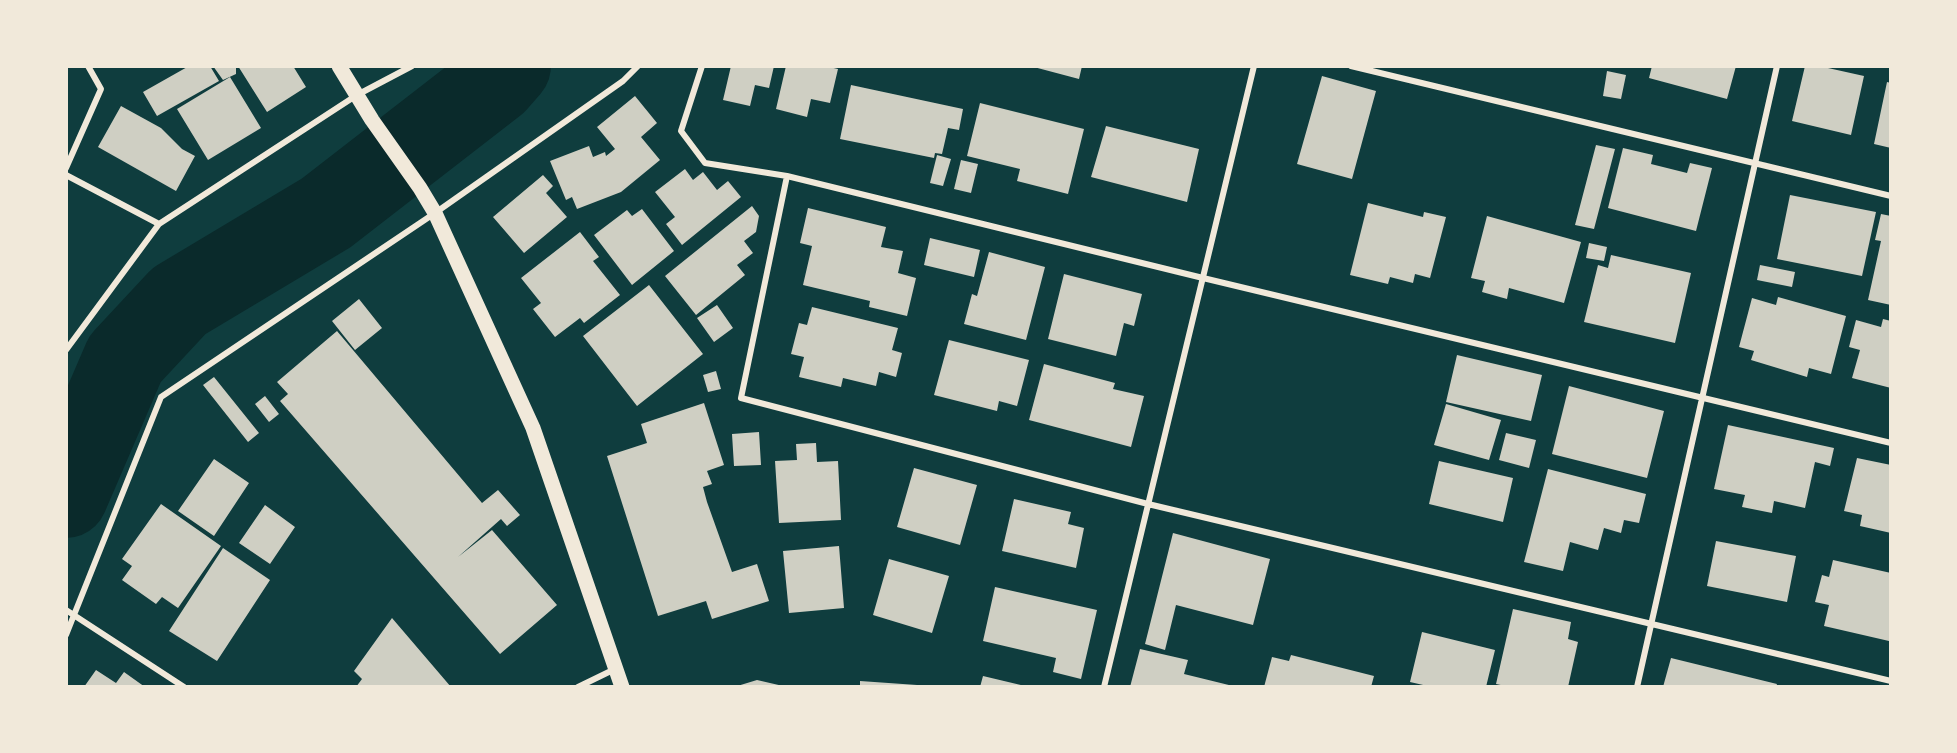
<!DOCTYPE html>
<html>
<head>
<meta charset="utf-8">
<style>
  body { margin:0 }
  #map { position:relative; width:1957px; height:753px; overflow:hidden; background:#0f3d3e; font-family:Raleway,sans-serif }
  canvas { display:block }
  .frame { position:absolute; inset:0; border:68px solid #f1e9da; pointer-events:none }
</style>
</head>
<body>
<div id="map">
<canvas width="1957" height="753"></canvas>
<div class="frame"></div>
</div>
<script>
const c = document.querySelector('canvas').getContext('2d');
c.lineJoin = 'round';
function strokePath(path, color, width, dash) {
  c.strokeStyle = color;
  c.lineWidth = width;
  c.lineCap = dash ? 'butt' : 'round';
  c.setLineDash(dash || []);
  c.stroke(path);
}
function fillPath(path, color) {
  c.fillStyle = color;
  c.fill(path, 'evenodd');
}
strokePath(new Path2D(`
  M66 496 125 359 179 301 326 213 495 82 509 66`), '#0a2a2b', 84);
fillPath(new Path2D(`
  M189 66H198L199 68 210 66 219 81 157 116 143 92Z
  M213 66H236V74L223 80Z
  M238 66H293L306 87 267 112Z
  M731 66H774L769 88 755 85 750 106 723 100Z
  M786 66H825L838 69 830 103 811 99 807 117 776 109Z
  M1030 66H1082L1079 79Z
  M1652 66H1736L1727 99 1649 78Z
  M1805 66H1819L1864 76 1851 135 1792 121Z
  M1607 71 1626 75 1621 99 1603 96Z
  M1322 76 1376 91 1352 179 1297 164Z
  M230 77 261 128 208 160 177 109Z
  M1887 82 1891 83V148L1874 144Z
  M851 85 963 109 959 130 948 128 942 154 935 153 934 158 840 139Z
  M635 96 657 123 641 137 660 160 621 192 577 209 572 197 566 200 550 161 589 146 593 157 605 152 606 156 615 149 597 127Z
  M980 103 1084 129 1068 194 1017 181 1020 169 967 156Z
  M121 106 161 128 182 149 195 156 176 191 98 147Z
  M1106 126 1199 149 1187 202 1091 177Z
  M1596 145 1615 149 1594 229 1575 225Z
  M1623 148 1653 155 1651 164 1687 173 1690 163 1712 168 1696 231 1608 208Z
  M937 155 951 159 943 186 930 183Z
  M961 160 978 164 971 193 954 189Z
  M685 169 693 180 703 172 717 190 728 181 741 197 682 245 666 224 675 217 655 192Z
  M543 175 553 186 546 193 567 217 524 253 493 217Z
  M1790 195 1876 212 1862 276 1777 259Z
  M1368 203 1423 217 1424 212 1446 217 1430 278 1415 274 1413 283 1390 277 1388 284 1350 275Z
  M752 206 759 216 756 232 744 241 753 253 737 265 745 275 696 315 665 276Z
  M808 208 886 227 881 247 903 251 898 273 916 278 907 316 869 307 870 301 803 285 812 246 800 243Z
  M642 209 674 251 632 285 594 235 627 210 632 216Z
  M1881 214 1891 216V305L1868 300 1881 241 1875 240Z
  M1487 216 1581 242 1564 303 1509 288 1507 299 1482 292 1485 281 1471 278Z
  M580 232 599 257 593 261 620 295 584 323 580 318 555 337 533 309 541 303 521 278Z
  M930 238 980 250 974 277 924 265Z
  M1589 243 1607 247 1604 261 1586 258Z
  M989 252 1045 267 1026 340 964 324 972 294 977 296Z
  M1611 255 1691 273 1675 343 1584 322 1598 265 1608 268Z
  M1760 265 1795 272 1792 287 1757 280Z
  M1064 274 1142 294 1134 326 1124 323 1116 356 1048 339Z
  M649 285 703 354 637 406 583 336Z
  M1778 297 1846 316 1831 374 1809 368 1807 377 1751 360 1754 351 1739 347 1752 298 1776 305Z
  M359 299 382 328 355 350 332 321Z
  M717 305 733 328 714 342 697 318Z
  M812 307 898 328 892 350 902 353 896 377 879 372 876 386 843 378 841 387 799 377 804 357 791 354 799 323 807 325Z
  M1883 319 1891 321V388L1852 378 1860 350 1849 347 1856 320 1881 327Z
  M337 331 482 503 498 490 520 515 507 526 501 519 458 557 492 530 557 605 500 654 280 401 288 394 277 382Z
  M949 340 1029 360 1017 406 999 401 997 411 934 395Z
  M1457 355 1542 375 1531 421 1446 402Z
  M1044 364 1115 383 1113 389 1144 396 1131 447 1029 420Z
  M716 371 721 389 708 392 703 375Z
  M214 377 259 433 248 442 203 385Z
  M1569 386 1664 411 1647 478 1552 454Z
  M265 396 279 414 269 422 255 404Z
  M704 403 724 465 707 471 712 484 703 487 707 502 732 572 757 564 769 601 712 619 706 601 658 616 607 456 647 443 641 424Z
  M1446 404 1501 420 1489 460 1434 445Z
  M1728 425 1834 448 1830 466 1815 462 1805 508 1774 501 1772 513 1742 507 1745 495 1714 489Z
  M759 432 761 465 734 466 732 434Z
  M1506 433 1536 440 1529 468 1499 460Z
  M816 443 817 462 838 461 841 520 779 523 775 461 797 460 796 444Z
  M1857 458 1891 465V533L1860 526 1862 515 1844 511Z
  M214 459 249 483 214 536 178 511Z
  M1439 461 1513 478 1503 522 1429 504Z
  M914 468 977 485 960 545 897 527Z
  M1548 469 1646 494 1639 523 1624 520 1621 533 1604 528 1598 550 1570 542 1563 571 1524 562Z
  M1014 499 1071 512 1068 524 1084 528 1076 568 1002 551Z
  M161 504 221 546 178 608 162 597 156 604 122 580 132 566 122 559Z
  M265 505 295 527 270 564 239 543Z
  M1173 533 1270 559 1253 625 1176 605 1165 650 1145 644Z
  M1716 541 1796 556 1787 602 1707 586Z
  M839 546 844 608 789 613 783 551Z
  M223 548 270 580 217 661 169 631Z
  M889 559 949 576 932 633 873 615Z
  M1833 560 1891 573V632L1889 641 1824 626 1829 605 1815 602 1822 575 1829 577Z
  M995 587 1097 610 1081 679 1053 672 1056 658 983 641Z
  M1513 609 1571 622 1568 639 1578 642 1568 687H1510L1496 684Z
  M392 618 451 687H356L362 679 354 671Z
  M1422 632 1495 650 1486 687H1432L1410 682Z
  M1140 649 1188 660 1184 674 1237 687H1130Z
  M1291 655 1374 676 1371 687H1264L1272 657 1289 661Z
  M1671 658 1777 684 1776 687H1663Z
  M96 670 116 683 124 672 145 687H84Z
  M983 676 1025 686 1024 687H980Z
  M757 680 783 686V687H734Z
  M860 681 917 685V687H860Z`), '#cfcfc3');
strokePath(new Path2D(`
  M702 66 681 131 705 163 787 176
  M1351 66 1891 196
  M66 168 101 89 88 66
  M66 175 159 224 357 95 412 66
  M66 350 159 224
  M1891 443 1203 278 787 176 741 398 1148 504 1891 681
  M66 610 184 687
  M66 635 161 397 435 213 623 81 638 66
  M578 687 615 669
  M1104 687 1254 66
  M1637 687 1777 66`), '#f1e9da', 6);
strokePath(new Path2D(`
  M339 66 372 120 420 188 435 213 533 428 622 687`), '#f1e9da', 15);
</script>
</body>
</html>
